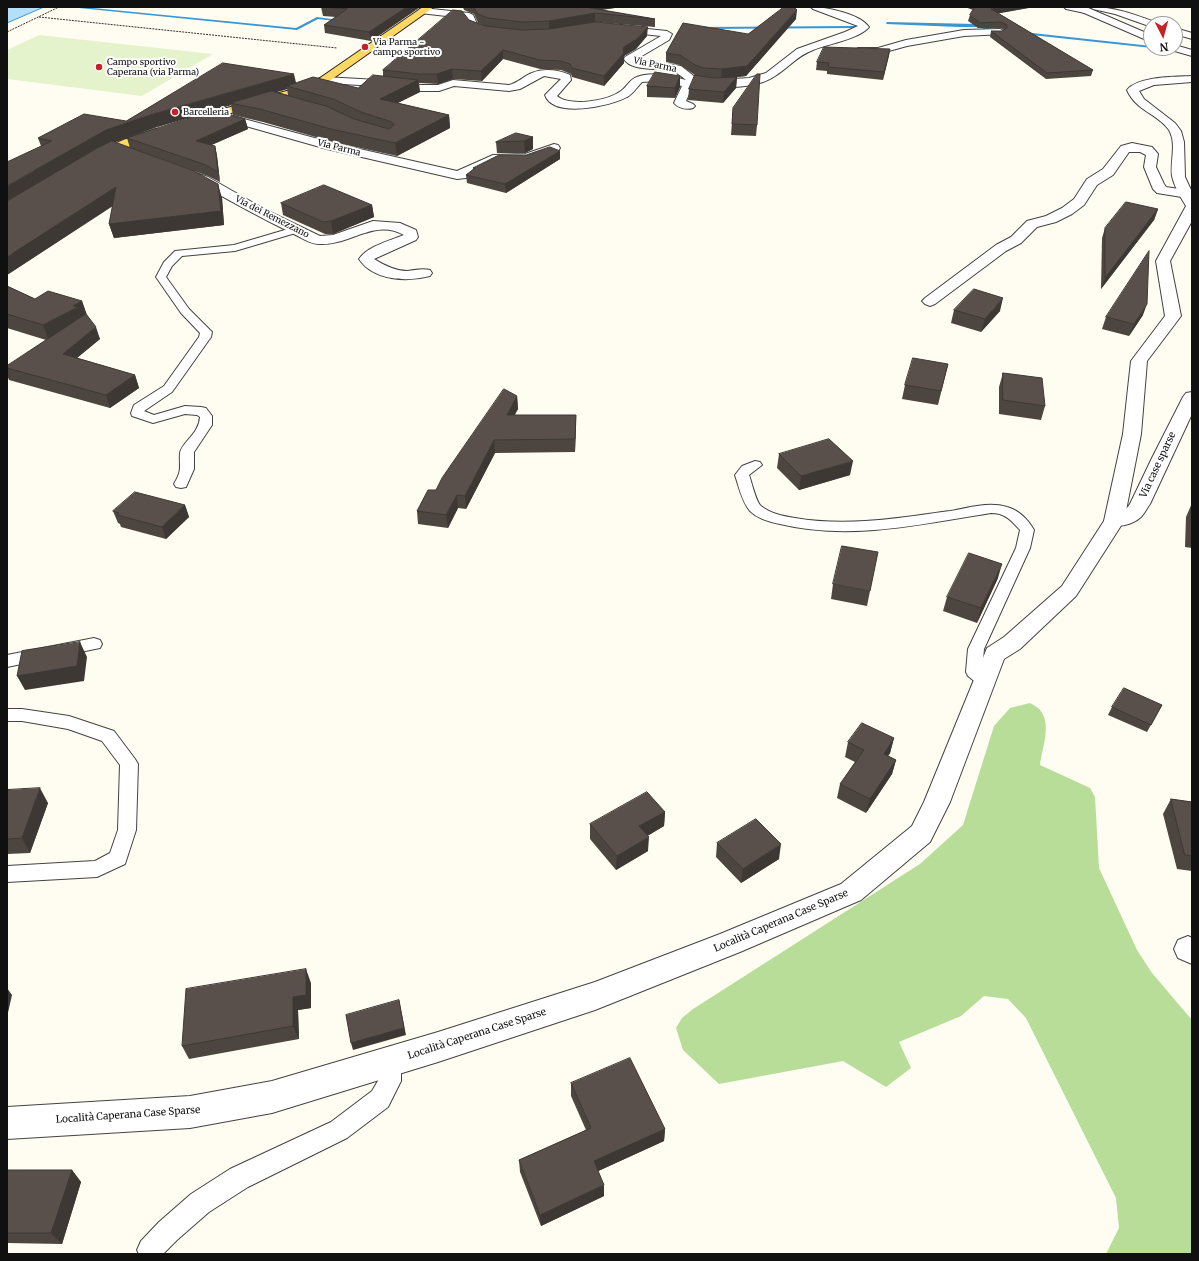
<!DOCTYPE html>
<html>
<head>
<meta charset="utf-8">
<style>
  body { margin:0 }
  #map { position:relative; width:1199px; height:1261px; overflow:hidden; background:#fffcf2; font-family:Merriweather,serif }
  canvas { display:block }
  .frame { position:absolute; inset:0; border:8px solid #101010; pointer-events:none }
  .north { position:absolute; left:1143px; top:16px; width:40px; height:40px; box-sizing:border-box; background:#fff; border:1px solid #9f9f9f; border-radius:50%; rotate:174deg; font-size:11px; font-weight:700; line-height:16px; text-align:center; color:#101010 }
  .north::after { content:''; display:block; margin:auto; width:14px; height:18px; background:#c72029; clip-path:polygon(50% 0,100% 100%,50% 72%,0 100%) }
</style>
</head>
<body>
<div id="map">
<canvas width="1199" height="1261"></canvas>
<div class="frame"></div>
<div class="north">N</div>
</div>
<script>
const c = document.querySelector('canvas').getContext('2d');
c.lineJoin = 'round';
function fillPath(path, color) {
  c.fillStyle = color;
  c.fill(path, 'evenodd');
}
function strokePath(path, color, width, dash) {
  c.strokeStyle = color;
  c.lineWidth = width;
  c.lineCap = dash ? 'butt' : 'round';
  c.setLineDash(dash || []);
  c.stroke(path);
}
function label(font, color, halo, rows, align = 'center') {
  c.font = font + ' Merriweather,serif';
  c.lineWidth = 4;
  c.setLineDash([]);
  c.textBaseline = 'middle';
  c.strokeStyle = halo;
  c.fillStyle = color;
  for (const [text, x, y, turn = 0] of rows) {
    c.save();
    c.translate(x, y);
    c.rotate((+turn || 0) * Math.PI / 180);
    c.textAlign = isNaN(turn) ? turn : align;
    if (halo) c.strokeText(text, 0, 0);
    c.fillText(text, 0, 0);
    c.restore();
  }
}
fillPath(new Path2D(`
  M1030 703C1033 705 1038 707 1040 710 1052 724 1042 748 1040 765L1090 788 1095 797 1099 868 1137 950 1152 973 1192 1020V1254H1106L1119 1228 1116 1198 1026 1018 1008 999 984 996 961 1016 899 1042 911 1068 886 1087 843 1061 719 1084 683 1050 676 1028 682 1018 693 1009 920 864 963 825 994 726 1010 708Z`), '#b7dd98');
fillPath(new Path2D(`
  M39 35 213 54 142 96 7 79V50Z`), '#e5f3cc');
const water = new Path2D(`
  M7 7H44L7 23Z`);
fillPath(water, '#b4dff9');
strokePath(water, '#3896d3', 1);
fillPath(new Path2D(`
  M69 7H83L296 28 317 17 346 21 344 22 318 19 297 30Z
  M887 22 976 24 984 26 994 30 992 31 976 27H959L886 24Z
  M855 26 856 28 703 29 701 28 703 27Z
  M1023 32 1151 46 1152 48 1022 34Z`), '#3896d3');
const service = new Path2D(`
  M295 227 300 230 299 232 235 251 182 256 172 266 166 277 189 309 212 332 211 337 172 392 144 411 154 415 185 406 201 407 206 408 212 416V425L194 452V469L186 487 181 488 176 487 174 484C183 469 179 467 180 453 182 442 199 434 200 417L197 415 185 414 153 423 132 416 131 413 134 405 164 386 199 337 200 333 181 313 156 277 164 262 175 251 234 245Z
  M755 461 760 462 762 465 749 475C752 483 756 502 761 506 771 514 783 516 795 518 847 527 899 518 950 511 968 508 989 501 1007 507 1019 510 1028 520 1034 530L1030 548 984 649 982 670 990 676 992 680 990 684 984 686 978 684 968 676 966 672 968 649 1016 548 1020 530C1011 520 1005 513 991 513 922 524 850 541 780 524 770 522 758 519 750 511 742 502 739 487 735 475L742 466Z
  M94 638 100 640 102 644 100 648 7 667V655Z
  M7 709H22L69 716 114 731 135 759 138 764 136 830 125 864 97 877 7 882V866L95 861 110 853 118 830 120 765 102 741 68 729 22 721H7Z
  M390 1051 398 1054 401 1062V1081L388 1107 347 1138 248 1187 209 1212 177 1240 163 1254H139L137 1250 141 1241 159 1222 191 1194 230 1169 331 1122 372 1091 379 1079V1062L382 1054Z`);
const minor = new Path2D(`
  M811 7C827 7 860 14 869 27 859 39 828 44 813 50 797 56 789 67 775 76 755 90 715 89 692 83L693 85 686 101 693 104 695 106 693 108C687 110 678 108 674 103L682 86 658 81 642 82C637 87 633 94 627 97 611 106 553 119 545 95L561 79 544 76 520 89 509 91 454 86 439 91H420L378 86 324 83 319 80 324 77 378 80 420 85H438L453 80 509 85C518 83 524 76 532 73 544 68 558 70 570 75L571 80 557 96C570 107 608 101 621 91 627 87 630 79 637 77 652 71 671 76 686 80 682 77 678 73 673 71 660 67 631 72 624 59L625 57 661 36 615 31 613 29 615 27 618 26 667 31 672 34 669 40 635 60H637L681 66 695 77 702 79 719 80 749 78 766 73 797 49 845 32 858 26 813 9Z
  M1064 7H1084L1090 10 1085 13 1066 9Z
  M1091 7C1115 7 1133 14 1155 22L1157 24H1151V27L1149 26 1115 14 1093 9Z
  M423 8 469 13 473 15 477 24 501 30 502 32 497 35 476 31 470 28 464 18 420 13 418 11 420 9Z
  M1175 28 1192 33V39L1175 34Z
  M1000 29 1005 32 1004 34 964 36 907 46 878 54H858L853 51 858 48H878L906 40 964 30Z
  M218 112 333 143 457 171 493 155 525 154 554 144 558 145 560 148 558 151 526 162H499L466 178 457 179 327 149 214 117 212 115 214 113Z
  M1132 143 1152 147 1158 154 1156 167 1164 184 1166 187 1192 191V197L1188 198 1157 193 1153 189 1144 167 1146 155 1140 152H1129L1113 175 1097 185 1084 205 1072 214 1056 222 1037 227 1021 243 1006 251 935 304 930 306 925 304 922 301 925 298 996 245 1011 237 1027 221 1046 216 1062 208 1074 199 1087 179 1103 169 1121 146Z
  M193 172 208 177 266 210 320 236 333 235 373 221 400 223 416 230 418 237 416 240 374 259C384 265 395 271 407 271 415 270 423 268 430 270L432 273 430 276C407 282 374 281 359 259 368 246 389 241 404 235 374 218 350 246 319 244 309 244 299 236 290 232 259 217 229 200 198 183L188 179 187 176 188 173Z
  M1192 392V414L1150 504C1147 508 1144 514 1141 517 1132 525 1118 528 1107 525L1104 521 1107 517C1116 514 1125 512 1130 504L1152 458 1183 397 1186 393Z
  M1188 936 1192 938V964L1178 958 1174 949 1178 940Z`);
const tertiary = new Path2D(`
  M1073 7H1086L1151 35V42L1075 9Z
  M1175 45 1192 50V56L1171 50 1170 48H1175Z
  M1192 76V82L1154 85 1139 91 1144 99 1175 123 1181 131 1184 142 1185 177 1192 192V221L1170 261 1181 316 1147 361 1141 434 1124 521 1076 596 1020 649 1004 659 950 802 930 842 861 900 740 952 595 1010 438 1062 272 1113 190 1128 7 1139V1107L190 1096 272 1081 438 1032 595 982 720 934 841 884 912 826 924 802 987 648 1004 637 1062 586 1104 521 1123 434 1131 361 1165 316 1156 261 1186 206C1181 198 1174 186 1172 176 1170 161 1177 144 1169 130 1158 114 1136 111 1127 90 1138 76 1175 77 1192 76Z`);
const primary = new Path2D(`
  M423 7H434L328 82 305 92 196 123H188L186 121 188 119 297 88 320 78Z
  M156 129 160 130 162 133 160 136 131 146 99 161H91L89 158 91 155 123 140Z`);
strokePath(service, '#434343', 2);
strokePath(minor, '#434343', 2);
strokePath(tertiary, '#434343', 2);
strokePath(primary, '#212121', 2);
strokePath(new Path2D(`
  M39 17 337 48
  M7 32 59 7`), '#323232', 1, [2, 1]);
fillPath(service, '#fff');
fillPath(minor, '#fff');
fillPath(tertiary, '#fff');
fillPath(primary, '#fed863');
fillPath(new Path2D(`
  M321 7H420L371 41 325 33 324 25 336 17 323 16Z
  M463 7H622L601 10 655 19V27L595 22 647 36 636 49 624 56V63L604 86 572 77 571 74 561 70 540 69 503 59 482 81 453 79 438 84 419 83 420 92 398 103 449 115 450 128 397 156 333 142 263 122 233 115 231 105 157 127 114 142 130 148 127 138 245 119 248 129 211 145 215 146 217 156 220 182 208 176 155 157 222 198 224 225 114 238 109 224 113 206 7 275 41 146 38 138 126 121 296 83 358 88 383 76V70L469 20 485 26 488 27 478 23 474 14 464 10ZM287 89 288 95 277 92Z
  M965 7H1034L998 13 1093 70 1091 76 1046 79 990 37 991 31H1002L1004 30 1000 28H978L968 21 970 15 973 10Z
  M796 19 746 76 731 78 737 77 736 88 723 103 688 100 689 89 695 75 680 65 666 62V53L748 34Z
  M890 49 883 80 827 74V71L816 70 817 62Z
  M680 76V87L675 98 647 97V86Z
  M733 108 757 125 756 136 731 135Z
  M533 137V149L525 153H497L496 142Z
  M560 151V159L506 193 467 183 466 175 473 170V168L526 155Z
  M281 203 372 205 374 217 333 234H325L283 215Z
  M1158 209 1154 220 1101 289 1102 238 1105 228Z
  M7 286 35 299 82 301 87 315 100 339 77 358 135 375 139 388 110 408 9 380 7 375V366L46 340 7 328Z
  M954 310 1000 311 981 332 951 323Z
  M1143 315 1129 336 1102 329 1106 317Z
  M948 364 938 405 902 399 905 385Z
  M1003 373 1045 406 1041 420 999 414V387Z
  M517 396 518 409 514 415H576L575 452 495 453 466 509 458 508 448 528 418 524 417 511 436 490Z
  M779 454 850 475 799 490 777 468Z
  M1192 503V548L1185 547 1186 517Z
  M185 505 189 517 166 539 121 527 120 524 118 523 113 511Z
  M998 578 977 623 943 611 947 597Z
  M833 584 870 591 867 606 831 599Z
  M1162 705 1147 732 1108 715 1112 707Z
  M894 738 890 753 888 756 896 760 892 774 866 813 837 798 840 784 855 762 845 757 848 742Z
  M7 790 48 803 30 853 7 854Z
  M1171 799 1192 802V871L1177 869 1163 814Z
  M665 812 664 826 647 836 648 851 616 870 590 839V824Z
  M717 843 779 859 741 883 716 857Z
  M311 983V1008L298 1010 299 1039 189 1059 182 1046Z
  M571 1083 665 1129 664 1141 598 1171 604 1196 541 1226 520 1172 519 1160 586 1130 571 1096Z
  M7 1170H72L81 1182 62 1244 7 1243Z`), '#4d4540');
fillPath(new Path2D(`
  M407 7H420L371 41 369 32Z
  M576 7H622L576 13Z
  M1004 7H1034L990 15 991 9Z
  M797 10 796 19 746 76 721 78 722 69Z
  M595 13V22L549 30V21Z
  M648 27 647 36 636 49 624 56V63L604 86V76L623 50 624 47Z
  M890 49 889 56 883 80 884 72Z
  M503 50V59L482 81 481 71Z
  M452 69 453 79 438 84 437 74Z
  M294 74 297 87 287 86V89L236 104 230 103 231 105 157 127 110 144 7 203V186L106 130 153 114Z
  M680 76V87L675 98V88Z
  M737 77 736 88 723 103 724 92Z
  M418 80 420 92 381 111 380 99Z
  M449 115 450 128 397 156 395 143Z
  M245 119 248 129 198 151 196 141Z
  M533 137V149L525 153 524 141Z
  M215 146 217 156 220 182 218 172Z
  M560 151V159L506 193 505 184Z
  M218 184 222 198 224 225 114 238 109 224Z
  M116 187 121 200 7 275V257Z
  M372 205 374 217 333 234 331 221Z
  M1158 209 1154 220 1101 289 1105 278Z
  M1003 298 1000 311 981 332 985 319Z
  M82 301 87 316 49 341 43 325Z
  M1147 304 1143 315 1129 336 1134 324Z
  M96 327 100 339 67 366 63 354Z
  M135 375 139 388 110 408 106 395Z
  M517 396 518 409 508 428 507 415Z
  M576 415V428L575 452V439Z
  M494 440 495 453 466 509 465 496Z
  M853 461 850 475 799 490 801 476Z
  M457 495 458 508 448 528 446 515Z
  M185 505 189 517 166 539 162 527Z
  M1002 564 998 578 977 623 981 608Z
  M80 642 87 657 84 681 25 690 17 676Z
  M894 738 890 753 880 768 884 754Z
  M896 760 892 774 866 813 870 799Z
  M40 788 48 803 30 853 22 838Z
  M665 812 664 826 639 841V826Z
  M649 837 648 851 616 870 617 856Z
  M781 844 779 859 741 883 743 869Z
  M306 969 311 983V1008L298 1010 299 1039 293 1026V997Z
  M7 988 12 995 7 1017Z
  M399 1000 406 1035 353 1050 351 1043Z
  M665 1129 664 1141 594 1173V1161Z
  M72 1170 81 1182 62 1244 51 1233Z
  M604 1185V1196L541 1226 540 1215Z`), '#3e3834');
const building = new Path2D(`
  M321 7H407L369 32 324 25 347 9Z
  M474 7H585L655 19 595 13 549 21 523 22 488 18 478 14Z
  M784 7H794L797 10 747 66 722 69 703 68 695 65 680 55 666 53 683 23 748 34Z
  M975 7H1004L991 9 1093 70 1047 73 991 31H1002L1007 28V25L1001 22 980 23 970 15Z
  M453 10 462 11 469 20 485 26 522 30 549 29 595 22 648 27 637 39 624 47 623 50 624 53 604 76 572 68 570 64 561 61 540 60 503 50 481 71 452 69 437 74H419L383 70Z
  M824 47 890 49 884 72 828 67 829 63 817 62Z
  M223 63 294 74 153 114 106 130 7 186V162L52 141 38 138 84 114 126 121Z
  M655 72 680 76 675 88 647 86Z
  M757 74H760L757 125 732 124 733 108Z
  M373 75 418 80 380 99 449 115 395 143 331 129 260 109 230 103 271 91 326 106 354 119 389 129 394 125 392 122 361 112 333 99 287 86 313 77 358 88Z
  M695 75 713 78 737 77 724 92 689 89Z
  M214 110 245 119 196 141 215 146 218 172 206 165 127 138Z
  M516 133 533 137 524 141 496 142Z
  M112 141 194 171 218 184 221 211 109 224 116 187 7 257V201L99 147Z
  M550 147 560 151 505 184 466 175 475 168H473L499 155H526Z
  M324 185 372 205 331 221 323 222 281 203Z
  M1126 202 1158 209 1105 278V228Z
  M1149 251 1147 304 1134 324 1106 317Z
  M7 286 35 299 48 291 82 301 73 306 78 307 43 325 7 314Z
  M974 289 1003 298 985 319 954 310Z
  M86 314 96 327 63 354 135 375 106 395 7 368V366Z
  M913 358 948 364 941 391 905 385Z
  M1003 373 1042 378 1045 406 1003 400Z
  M504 389 517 396 507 415H576L575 439 494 440 465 496 457 495 446 515 417 511 428 490H436L442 478Z
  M829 439 853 461 801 476 779 454Z
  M135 492 185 505 162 527 117 515 119 513 113 511Z
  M842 546 878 552 870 591 833 584Z
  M969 553 1002 564 981 608 947 597Z
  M80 642 77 666 17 676 22 651Z
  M1124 688 1162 705 1151 725 1112 707Z
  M862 723 894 738 884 754 896 760 870 799 840 784 864 750 848 742Z
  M40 788 22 838 7 839V790Z
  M647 792 665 812 639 826 649 837 617 856 590 824Z
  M1171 799 1192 802V856L1185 855Z
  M756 819 781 844 743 869 717 843Z
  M306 969V995L293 997V1026L182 1046 186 989Z
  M399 1000 404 1028 351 1043 346 1015Z
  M630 1058 665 1129 594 1161 604 1185 540 1215 519 1160 591 1128 571 1083Z
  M7 1170H72L51 1233H7Z`);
fillPath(building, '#59504b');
strokePath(building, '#3e3834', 1);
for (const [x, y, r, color] of [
  [365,47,4,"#c72029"],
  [99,67,4,"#c72029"],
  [175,112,4,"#c72029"]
]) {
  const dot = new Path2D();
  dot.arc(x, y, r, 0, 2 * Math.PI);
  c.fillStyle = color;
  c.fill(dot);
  strokePath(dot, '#fff', 1.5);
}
label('9px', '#101010', '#fff', [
  ["Via Parma -",373,42],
  ["campo sportivo",373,52],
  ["Campo sportivo",107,62],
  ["Caperana (via Parma)",107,72],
  ["Barcelleria",183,112]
], 'left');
label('9px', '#101010', '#fff', [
  ["Via Parma",655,65,12],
  ["Via Parma",339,148,14],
  ["Via dei Remezzano",272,217,27]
]);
label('10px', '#101010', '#fff', [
  ["Via case sparse",1158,465,-65],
  ["Località Caperana Case Sparse",781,921,-23],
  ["Località Caperana Case Sparse",477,1034,-18],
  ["Località Caperana Case Sparse",128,1115,-4]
]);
</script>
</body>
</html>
